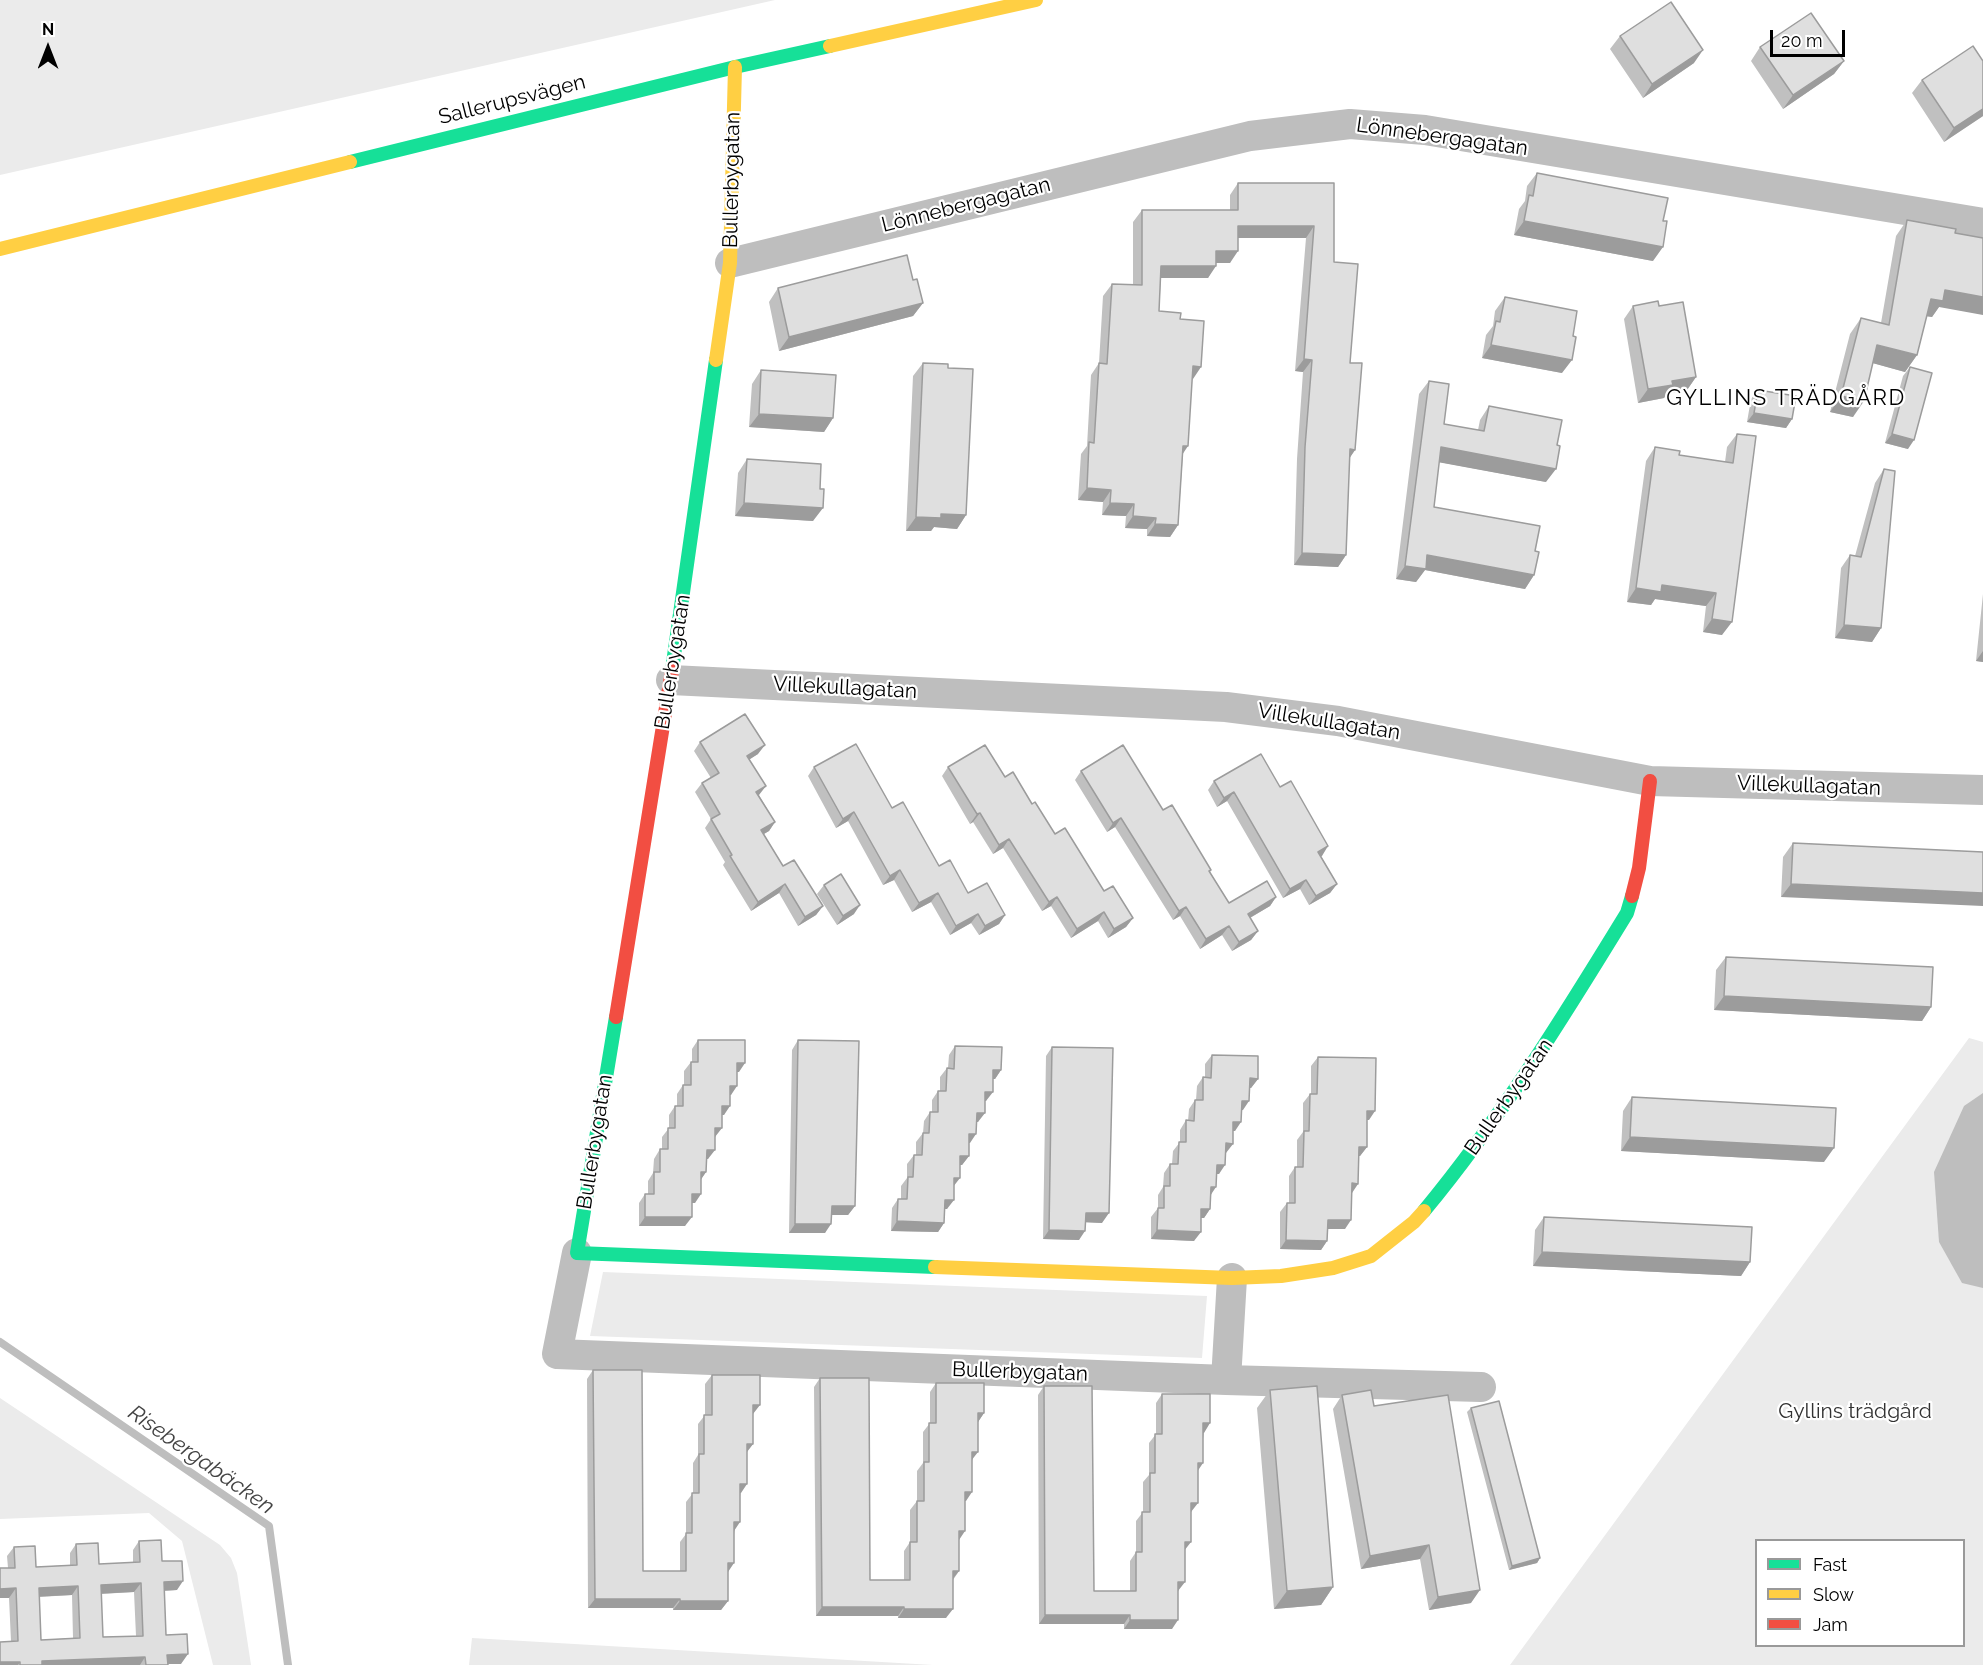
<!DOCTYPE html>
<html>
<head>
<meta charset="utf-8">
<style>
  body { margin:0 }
  #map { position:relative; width:1983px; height:1665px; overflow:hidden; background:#fff; font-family:Raleway,sans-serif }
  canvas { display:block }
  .legend { position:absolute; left:1755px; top:1539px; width:210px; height:108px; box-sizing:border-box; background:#fff; border:2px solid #999; margin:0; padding:8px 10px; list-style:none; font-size:18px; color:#000 }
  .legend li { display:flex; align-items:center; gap:12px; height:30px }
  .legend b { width:30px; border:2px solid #999 }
  .north { position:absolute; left:18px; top:18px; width:60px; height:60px; -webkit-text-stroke:4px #fff; paint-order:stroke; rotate:0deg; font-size:16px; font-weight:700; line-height:24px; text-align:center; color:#000 }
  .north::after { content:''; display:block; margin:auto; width:21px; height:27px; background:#000; clip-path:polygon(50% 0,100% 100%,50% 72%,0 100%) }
  .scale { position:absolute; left:1770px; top:30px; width:75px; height:27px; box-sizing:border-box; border:3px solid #000; border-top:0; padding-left:8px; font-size:18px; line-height:21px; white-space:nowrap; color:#000; -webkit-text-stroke:4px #fff; paint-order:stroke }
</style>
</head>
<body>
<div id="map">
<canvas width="1983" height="1665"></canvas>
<ul class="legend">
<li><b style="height:8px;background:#16e098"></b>Fast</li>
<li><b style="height:8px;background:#ffcf43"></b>Slow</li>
<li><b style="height:8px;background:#f24e42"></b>Jam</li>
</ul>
<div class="north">N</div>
<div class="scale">20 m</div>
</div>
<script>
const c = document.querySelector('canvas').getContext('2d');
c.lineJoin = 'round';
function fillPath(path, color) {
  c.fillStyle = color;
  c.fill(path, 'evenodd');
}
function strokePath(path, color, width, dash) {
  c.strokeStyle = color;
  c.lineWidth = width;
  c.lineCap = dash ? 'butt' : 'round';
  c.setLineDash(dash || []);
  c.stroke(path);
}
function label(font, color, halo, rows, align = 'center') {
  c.font = font + ' Raleway,sans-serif';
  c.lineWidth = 4.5;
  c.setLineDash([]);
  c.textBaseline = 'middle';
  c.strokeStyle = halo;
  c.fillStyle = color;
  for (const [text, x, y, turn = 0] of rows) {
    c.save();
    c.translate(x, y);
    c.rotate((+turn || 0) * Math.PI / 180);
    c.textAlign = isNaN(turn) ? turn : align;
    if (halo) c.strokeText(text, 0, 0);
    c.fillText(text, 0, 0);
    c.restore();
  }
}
fillPath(new Path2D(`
  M0 0H775L0 175Z
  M1969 1038 1983 1042V1665H1510ZM1756 1540H1964V1646H1756Z
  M603 1272 1207 1296 1202 1358 590 1336Z
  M0 1398 220 1545 231 1558 237 1573 251 1665H213L182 1541 149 1513 0 1519Z
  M472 1638 933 1665H469Z`), '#ebebeb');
fillPath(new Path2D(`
  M1983 1093V1288L1962 1283 1939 1242 1934 1172 1964 1106Z`), '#bebebe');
strokePath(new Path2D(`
  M0 1342 269 1526 288 1665`), '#bebebe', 8);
strokePath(new Path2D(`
  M730 263 1250 136 1350 124 1425 130 1983 223
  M671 680 1226 707 1338 721 1650 781 1983 790
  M577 1253 557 1354 1226 1380 1481 1387
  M1226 1380 1232 1278`), '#bebebe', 30);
strokePath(new Path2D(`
  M350 162 735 67 830 46
  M672 670 716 360
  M616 1017 577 1253 935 1267
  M1424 1211C1501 1118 1564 1016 1627 913L1632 896`), '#16e098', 14);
strokePath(new Path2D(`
  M830 46 1036 0
  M0 249 350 162
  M716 360 730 263 735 67
  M935 1267 1232 1278 1281 1276 1333 1268 1371 1256 1414 1222 1424 1211`), '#ffcf43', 14);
strokePath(new Path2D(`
  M1632 896 1639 868 1650 781
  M616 1017 672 670`), '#f24e42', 14);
fillPath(new Path2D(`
  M1620 36 1694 63 1643 98 1610 49Z
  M1760 47 1844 61 1834 74 1783 109 1751 61Z
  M1922 80 1983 116 1944 142 1912 93Z
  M1537 173 1653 261 1514 235 1519 209 1525 201 1527 186Z
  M1238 183H1334V262L1350 363 1355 450 1349 458 1346 555 1338 567 1294 565 1297 459 1303 372 1295 371 1306 238H1238L1230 263H1216L1208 278H1161L1159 311 1180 319 1192 379 1183 454 1178 525 1170 537 1147 536V529L1125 528 1126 516 1102 515 1103 502 1078 500 1081 454 1087 446 1091 375 1099 363 1103 296 1112 284 1133 285V222L1142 210H1230V195Z
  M1907 220 1939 307 1932 317 1926 316 1917 355 1905 372 1873 363 1853 417 1830 412 1850 334 1861 318 1881 323 1896 236Z
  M913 280 923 303 913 316 779 351 769 302 778 288Z
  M1505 297 1562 373 1482 358 1486 335 1493 326 1495 311Z
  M1633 306H1659L1696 377 1687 390 1667 394 1664 398 1638 403 1624 319Z
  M923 363 966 515 957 529 934 527 931 531H906L913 376Z
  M1910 367 1908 449 1885 443 1903 376Z
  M761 370 833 418 824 432 749 427 752 384Z
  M1429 381 1444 424 1478 430 1480 420 1489 406 1546 482 1439 462 1434 507 1535 551 1534 575 1525 589 1425 570 1416 582 1396 579 1419 394Z
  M1758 390 1792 419 1786 428 1747 422 1751 399Z
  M1737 434 1722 635 1703 632 1706 606 1655 599 1651 605 1627 602 1646 461 1655 447 1679 455 1725 462 1727 447Z
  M747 459 820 489 813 521 735 516 738 473Z
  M1884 469 1881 628 1872 642 1835 638 1841 568 1850 555 1855 556 1875 483Z
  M1983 594V662L1976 661Z
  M700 742 758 754 749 759 759 795 775 822 769 831 764 834 783 866 823 906 816 915 798 926 779 893 751 911 723 865 725 862 705 828 711 819 695 792 702 783 711 778 694 751Z
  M814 767 892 808 939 866 968 893 1005 915 999 924 979 935 971 923 950 935 931 902 912 912 894 880 883 885 848 821 836 828 808 776Z
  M948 767 1005 777 1032 804 1055 834 1104 891 1133 918 1126 927 1108 938 1098 921 1071 938 1051 906 1042 911 1003 848 993 854 973 822 970 824 942 776Z
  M1081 771 1163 810 1211 870 1210 872 1229 903 1276 897 1270 906 1250 918 1258 931 1251 940 1232 951 1222 935 1200 949 1180 916 1173 920 1115 827 1107 832 1075 780Z
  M1214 781 1280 787 1322 856H1321L1337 884 1330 893 1309 905 1300 889 1283 898 1227 801 1217 807 1208 790Z
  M1793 843 1983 852 1781 897 1783 857Z
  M824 885 854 914 837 925 817 894Z
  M1726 957 1931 1007 1922 1021 1714 1010 1716 970Z
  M698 1040 739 1072H737L731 1095H730L724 1115H722L708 1159H706V1172L701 1179 695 1203H692L685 1226H639V1203L645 1194H648V1181L653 1173 654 1159 660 1149H662V1137L669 1128V1115L675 1106H677V1094L683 1085H684V1071L691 1062H692V1049Z
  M798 1040 855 1206 848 1215H831L825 1233H789L792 1050Z
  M955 1046 1001 1070 995 1079H993L986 1101H985L978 1122H976L969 1143V1156L962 1165H960L947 1209H944V1223L938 1232 891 1231 892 1208 898 1199H901V1186L907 1178V1164L914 1155H916V1142L923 1133 924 1121 930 1112H932V1100L938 1091H940V1077L947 1068H948L949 1055Z
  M1052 1047 1102 1223 1085 1222 1079 1240 1043 1239 1046 1056Z
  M1212 1055 1258 1079 1251 1088H1250L1235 1131H1233L1219 1174H1217L1211 1195 1210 1209 1204 1218H1201L1194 1241 1151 1239V1217L1158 1208V1195L1163 1187 1164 1173 1170 1164H1172L1173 1151 1180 1142V1130L1186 1120 1188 1121 1189 1109 1195 1100H1196L1197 1086 1203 1077H1205V1064Z
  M1318 1057 1369 1120H1367V1147L1360 1156H1359L1345 1229H1328L1327 1241 1321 1250 1280 1249V1212L1287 1203H1289V1176L1295 1167H1297V1140L1303 1132V1103L1310 1094H1311V1066Z
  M1632 1097 1824 1162 1621 1151 1623 1111Z
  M1544 1217 1750 1262 1741 1276 1533 1266 1535 1230Z
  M593 1370 643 1571H680V1542L686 1534V1502L693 1493V1463L698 1455V1424L705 1415V1384L712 1375 753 1414V1444L747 1452 728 1572V1601L721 1610H673V1608H588L587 1379Z
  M820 1378 870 1580H904V1551L910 1542V1510L917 1501V1471L923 1463V1432L930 1423V1392L936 1383 984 1413 978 1422 966 1501H965L959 1540V1571L953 1580 946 1618H898V1616H816L814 1387Z
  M1044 1386 1094 1591H1130V1561L1136 1552V1521L1143 1512V1482L1149 1475V1443L1156 1434V1403L1162 1394 1204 1433 1172 1629H1124V1624H1039L1038 1395Z
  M1270 1390 1333 1587 1321 1605 1274 1609 1257 1408Z
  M1342 1395 1374 1406 1471 1603 1429 1610 1420 1559 1361 1569 1333 1409Z
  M1471 1408 1540 1558 1537 1563 1509 1570 1467 1412Z
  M139 1541 162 1561 177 1590 164 1591 166 1635 181 1664H168V1665H0L11 1641 9 1598H0V1568H8L7 1556 14 1547 36 1567 70 1565V1553L76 1544 99 1564 133 1563V1550ZM134 1592 136 1636 103 1637 101 1594ZM72 1595 73 1638 41 1640 39 1597Z`), '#c0c0c0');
fillPath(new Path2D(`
  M1703 50 1694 63 1643 98 1652 84Z
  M1844 61 1834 74 1783 109 1793 95Z
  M1983 109V116L1944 142 1954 128Z
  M1524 221 1663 247 1653 261 1514 235Z
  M1238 226H1314L1306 238H1230Z
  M1216 251H1238L1230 263H1208Z
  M1161 266H1216L1208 278H1153Z
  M1945 290 1983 297V315L1939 307 1932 317 1919 315 1931 299Z
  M923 303 913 316 779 351 789 337Z
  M1491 345 1572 360 1562 373 1482 358Z
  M1877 345 1917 355 1905 372 1865 361Z
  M1304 359 1312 360 1303 372 1295 371Z
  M1193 366 1201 367 1193 379Z
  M1696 377 1687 390 1667 394 1664 398 1638 403 1648 389 1672 381Z
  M1841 396 1864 401 1853 417 1830 412Z
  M1754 413 1792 419 1786 428 1747 422Z
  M759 414 833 418 824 432 749 427Z
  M1892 434 1914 440 1908 449 1885 443Z
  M1183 446H1188L1180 458Z
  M1441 447 1556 469 1546 482 1432 461Z
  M1350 449 1355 450 1347 462Z
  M1087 488 1111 490 1103 502 1078 500Z
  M744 503 823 508 813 521 735 516Z
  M1110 503 1134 504 1126 516 1102 515Z
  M941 514 966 515 957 529 934 527 931 531H906L916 517Z
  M1133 516 1156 518 1147 529 1125 528Z
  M1155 524 1178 525 1170 537 1147 536Z
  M1302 553 1346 555 1338 567 1294 565Z
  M1427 555 1534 575 1525 589 1425 570 1416 582 1396 579 1405 566Z
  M1662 585 1716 593 1706 606 1655 599 1651 605 1627 602 1636 588Z
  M1712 619 1732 622 1722 635 1703 632Z
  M1844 625 1881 628 1872 642 1835 638Z
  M1983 651V662L1976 661Z
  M765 745 758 754 741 765 747 756Z
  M766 786 759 795 750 801 756 792Z
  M1234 792 1227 801 1217 807 1224 798Z
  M854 812 848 821 836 828 843 819Z
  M980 813 973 822 970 824 977 814Z
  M1121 818 1115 827 1107 832 1113 823Z
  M775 822 769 831 755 839 761 830Z
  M1009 839 1003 848 993 854 999 845Z
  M1328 846 1322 856 1312 861 1318 852Z
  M900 870 894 880 883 885 890 876Z
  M1306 880 1300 889 1283 898 1290 889Z
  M785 884 779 893 751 911 758 902Z
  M1337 884 1330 893 1309 905 1316 896Z
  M1791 884 1983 893V906L1781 897Z
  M938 893 931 902 912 912 919 903Z
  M1057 897 1051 906 1042 911 1049 902Z
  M1276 897 1270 906 1241 923 1248 914Z
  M860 905 854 914 837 925 843 916Z
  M823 906 816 915 798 926 805 917Z
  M1186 907 1180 916 1173 920 1179 911Z
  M1104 912 1098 921 1071 938 1077 929Z
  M978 914 971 923 950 935 956 926Z
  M1005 915 999 924 979 935 985 926Z
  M1133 918 1126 927 1108 938 1114 929Z
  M1229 926 1222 935 1200 949 1206 939Z
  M1258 931 1251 940 1232 951 1239 942Z
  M1724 996 1931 1007 1922 1021 1714 1010Z
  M737 1063H745L739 1072H731Z
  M993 1070H1001L995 1079H987Z
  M1250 1078 1258 1079 1251 1088 1244 1087Z
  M730 1086H737L731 1095H724Z
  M985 1092H993L986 1101H979Z
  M1242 1101H1249L1243 1110H1236Z
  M722 1106H730L724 1115H715Z
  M1367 1111H1375L1369 1120H1361Z
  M977 1113H985L978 1122H970Z
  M1233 1122H1241L1235 1131H1227Z
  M715 1128H722L715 1137Z
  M969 1134H976L970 1143H963Z
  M1630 1137 1834 1148 1824 1162 1621 1151Z
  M1226 1143 1233 1144 1226 1153 1220 1152Z
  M1359 1147H1367L1360 1156H1352Z
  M707 1150H715L708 1159H700Z
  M960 1156H969L962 1165H954Z
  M1217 1165H1225L1219 1174H1210Z
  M701 1172H706L700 1181Z
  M954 1178H960L953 1187Z
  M1352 1183 1358 1184 1352 1193Z
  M1211 1187H1216L1210 1196Z
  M692 1194H701L695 1203H686Z
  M945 1200H954L947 1209H938Z
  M832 1206H855L848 1215H825Z
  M1201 1209H1210L1204 1218H1195Z
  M1086 1213H1109L1102 1223 1079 1222Z
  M645 1217H692L685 1226H639Z
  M1328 1220H1351L1345 1229H1322Z
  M897 1221 944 1223 938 1232 891 1231Z
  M795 1224H831L825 1233H789Z
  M1049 1230 1085 1231 1079 1240 1043 1239Z
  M1157 1230 1201 1232 1194 1241 1151 1239Z
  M1286 1240 1327 1241 1321 1250 1280 1249Z
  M1542 1252 1750 1262 1741 1276 1533 1266Z
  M753 1405H760L753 1414H746Z
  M978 1413H984L978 1422H971Z
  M1203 1423H1210L1204 1433H1197Z
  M747 1444H753L746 1453Z
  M972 1452H978L971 1461Z
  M1198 1463H1203L1197 1472Z
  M740 1484H747L741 1493H734Z
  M965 1492H972L966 1501H959Z
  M1191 1503H1198L1191 1512H1184Z
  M734 1522H740L734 1531Z
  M959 1531H965L959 1540Z
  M1185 1542H1191L1184 1551Z
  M1429 1545 1420 1559 1361 1569 1370 1556Z
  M1540 1558 1537 1563 1509 1570 1512 1566Z
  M728 1563H734L728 1572Z
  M953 1571H959L952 1580Z
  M183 1581 177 1590 158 1591 164 1582Z
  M1178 1582H1185L1178 1591Z
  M141 1583 134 1592 95 1594 101 1585Z
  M78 1586 72 1595 32 1597 39 1588Z
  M1333 1587 1321 1605 1274 1609 1287 1591Z
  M16 1588 9 1598H0V1589Z
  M1480 1590 1471 1603 1429 1610 1438 1597Z
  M595 1599H680L673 1608H588Z
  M680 1601H728L721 1610H673Z
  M822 1607H904L898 1616H816Z
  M904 1609H953L946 1618H898Z
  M1045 1615H1130L1124 1624H1039Z
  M1130 1620H1178L1172 1629H1124Z
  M188 1654 181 1664H161L167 1655Z
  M145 1657 140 1665H39L42 1661Z
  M0 1662H20L18 1665H0Z`), '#9c9c9c');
const building = new Path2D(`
  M1671 2 1703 50 1652 84 1620 36Z
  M1811 13 1844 61 1793 95 1760 47Z
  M1973 46 1983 61V109L1954 128 1922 80Z
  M1537 173 1668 198 1663 221H1667L1663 247 1524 221 1529 195 1533 196Z
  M1238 183H1334V262L1358 264 1350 363H1362L1355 450 1350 449 1346 555 1302 553 1305 447 1312 360 1304 359 1314 226H1238V251H1216V266H1161L1159 311 1181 313 1180 319 1204 321 1201 367 1193 366 1188 446H1183L1178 525 1155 524 1156 518 1133 516 1134 504 1110 503 1111 490 1087 488 1089 442 1094 443 1099 363 1107 364 1112 284 1142 285V210H1238Z
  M1907 220 1956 229 1955 233 1983 238V297L1945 290 1943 301 1931 299 1917 355 1877 345 1864 401 1841 396 1861 318 1889 325Z
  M907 255 913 280 917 279 923 303 789 337 778 288Z
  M1505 297 1577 311 1573 336 1576 337 1572 360 1491 345 1496 321 1500 322Z
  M1658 301 1659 306 1683 302 1696 377 1672 381 1673 385 1648 389 1633 306Z
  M923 363 948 364V368L973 369 966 515 941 514V518L916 517Z
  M1910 367 1932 373 1914 440 1892 434Z
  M761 370 836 375 833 418 759 414Z
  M1429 381 1449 384 1444 424 1484 431 1489 406 1562 420 1557 445 1560 446 1556 469 1441 447 1434 507 1540 526 1535 551 1539 552 1534 575 1427 555 1426 569 1405 566Z
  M1758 390 1796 396 1792 419 1754 413Z
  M1737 434 1756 436 1732 622 1712 619 1716 593 1662 585 1661 592 1636 588 1655 447 1680 451 1679 455 1733 463Z
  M747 459 821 464 820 489H824L823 508 744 503Z
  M1884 469 1895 471 1881 628 1844 625 1850 555 1861 557Z
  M745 714 765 745 747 756 766 786 756 792 775 822 761 830 783 866 794 860 823 906 805 917 785 884 758 902 730 856 732 855 711 819 720 814 702 783 719 773 700 742Z
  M856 744 892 808 903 802 939 866 950 860 968 893 987 883 1005 915 985 926 978 914 956 926 938 893 919 903 900 870 890 876 854 812 843 819 814 767Z
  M985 745 1005 777 1013 772 1032 804 1035 802 1055 834 1065 828 1104 891 1113 886 1133 918 1114 929 1104 912 1077 929 1057 897 1049 902 1009 839 999 845 980 813 977 814 948 767Z
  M1123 745 1163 810 1172 805 1211 870 1209 871 1229 903 1267 881 1276 897 1248 914 1258 931 1239 942 1229 926 1206 939 1186 907 1179 911 1121 818 1113 823 1081 771Z
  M1261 754 1280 787 1291 781 1328 846 1318 852 1337 884 1316 896 1306 880 1290 889 1234 792 1224 798 1214 781Z
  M1793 843 1983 852V893L1791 884Z
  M841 874 860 905 843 916 824 885Z
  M1726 957 1933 967 1931 1007 1724 996Z
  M698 1040H745V1063H737V1086H730V1106H722V1128H715V1150H707L706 1172H701V1194H692V1217H645V1194H654V1172H660V1149H668V1128H675V1106H683V1085H691V1062H698Z
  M798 1040 859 1041 855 1206H832L831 1224H795Z
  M955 1046 1002 1047 1001 1070H993V1092H985V1113H977L976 1134H969V1156H960V1178H954V1200H945L944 1223 897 1221 898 1199H907L908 1177H913L914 1155H922L923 1133H929L930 1112H938V1091H946L947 1068 954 1069Z
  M1052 1047 1113 1048 1109 1213H1086L1085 1231 1049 1230Z
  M1212 1055 1258 1056V1079L1250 1078 1249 1101H1242L1241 1122H1233V1144L1226 1143 1225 1165H1217L1216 1187H1211L1210 1209H1201V1232L1157 1230 1158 1208H1164V1186H1170V1164H1178L1179 1142H1186V1120L1194 1121 1195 1100H1203V1077L1211 1078Z
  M1318 1057 1376 1058 1375 1111H1367V1147H1359L1358 1184 1352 1183 1351 1220H1328L1327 1241 1286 1240 1287 1203H1295V1167H1303L1304 1131H1309L1310 1094H1317Z
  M1632 1097 1836 1108 1834 1148 1630 1137Z
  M1544 1217 1752 1227 1750 1262 1542 1252Z
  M593 1370H642L643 1571H686V1533H692V1493H699V1454H704V1415H712V1375H760V1405H753V1444H747V1484H740V1522H734V1563H728V1601H680V1599H595Z
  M820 1378H869L870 1580H910V1542H917V1501H924V1462H929V1423H936V1383H984V1413H978V1452H972V1492H965V1531H959V1571H953V1609H904V1607H822Z
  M1044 1386H1092L1094 1591H1136V1552H1142V1512H1150V1473H1155V1434H1162V1394H1210V1423H1203V1463H1198V1503H1191V1542H1185V1582H1178V1620H1130V1615H1045Z
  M1317 1386 1333 1587 1287 1591 1270 1390Z
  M1371 1390 1374 1406 1448 1395 1480 1590 1438 1597 1429 1545 1370 1556 1342 1395Z
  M1499 1401 1540 1558 1512 1566 1471 1408Z
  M161 1540 162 1561H182L183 1581 164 1582 166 1635 187 1634 188 1654 167 1655 168 1665H146L145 1657 42 1661V1665H20V1662H0V1642L18 1641 16 1588 0 1589V1568H15L14 1547 35 1546 36 1567 77 1565 76 1544 98 1543 99 1564 140 1562 139 1541ZM141 1583 143 1636 103 1637 101 1585ZM78 1586 80 1638 41 1640 39 1588Z`);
fillPath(building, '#dfdfdf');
strokePath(building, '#9c9c9c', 1.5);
label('21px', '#000', '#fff', [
  ["Sallerupsvägen",512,100,-14],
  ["Lönnebergagatan",1442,137,8],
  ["Bullerbygatan",732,180,-89],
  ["Lönnebergagatan",966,205,-14],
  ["Bullerbygatan",673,662,-81],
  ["Villekullagatan",845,688,3],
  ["Villekullagatan",1329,722,9],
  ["Villekullagatan",1809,786,2],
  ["Bullerbygatan",1509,1097,-55],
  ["Bullerbygatan",595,1142,-81],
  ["Bullerbygatan",1020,1372,2]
]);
label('21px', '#323232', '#fff', [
  ["Gyllins trädgård",1855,1412]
]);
c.letterSpacing = '1.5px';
label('22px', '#000', '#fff', [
  ["GYLLINS TRÄDGÅRD",1786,398]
]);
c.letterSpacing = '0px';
label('italic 22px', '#434343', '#fff', [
  ["Risebergabäcken",201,1460,35]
]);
</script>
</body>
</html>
